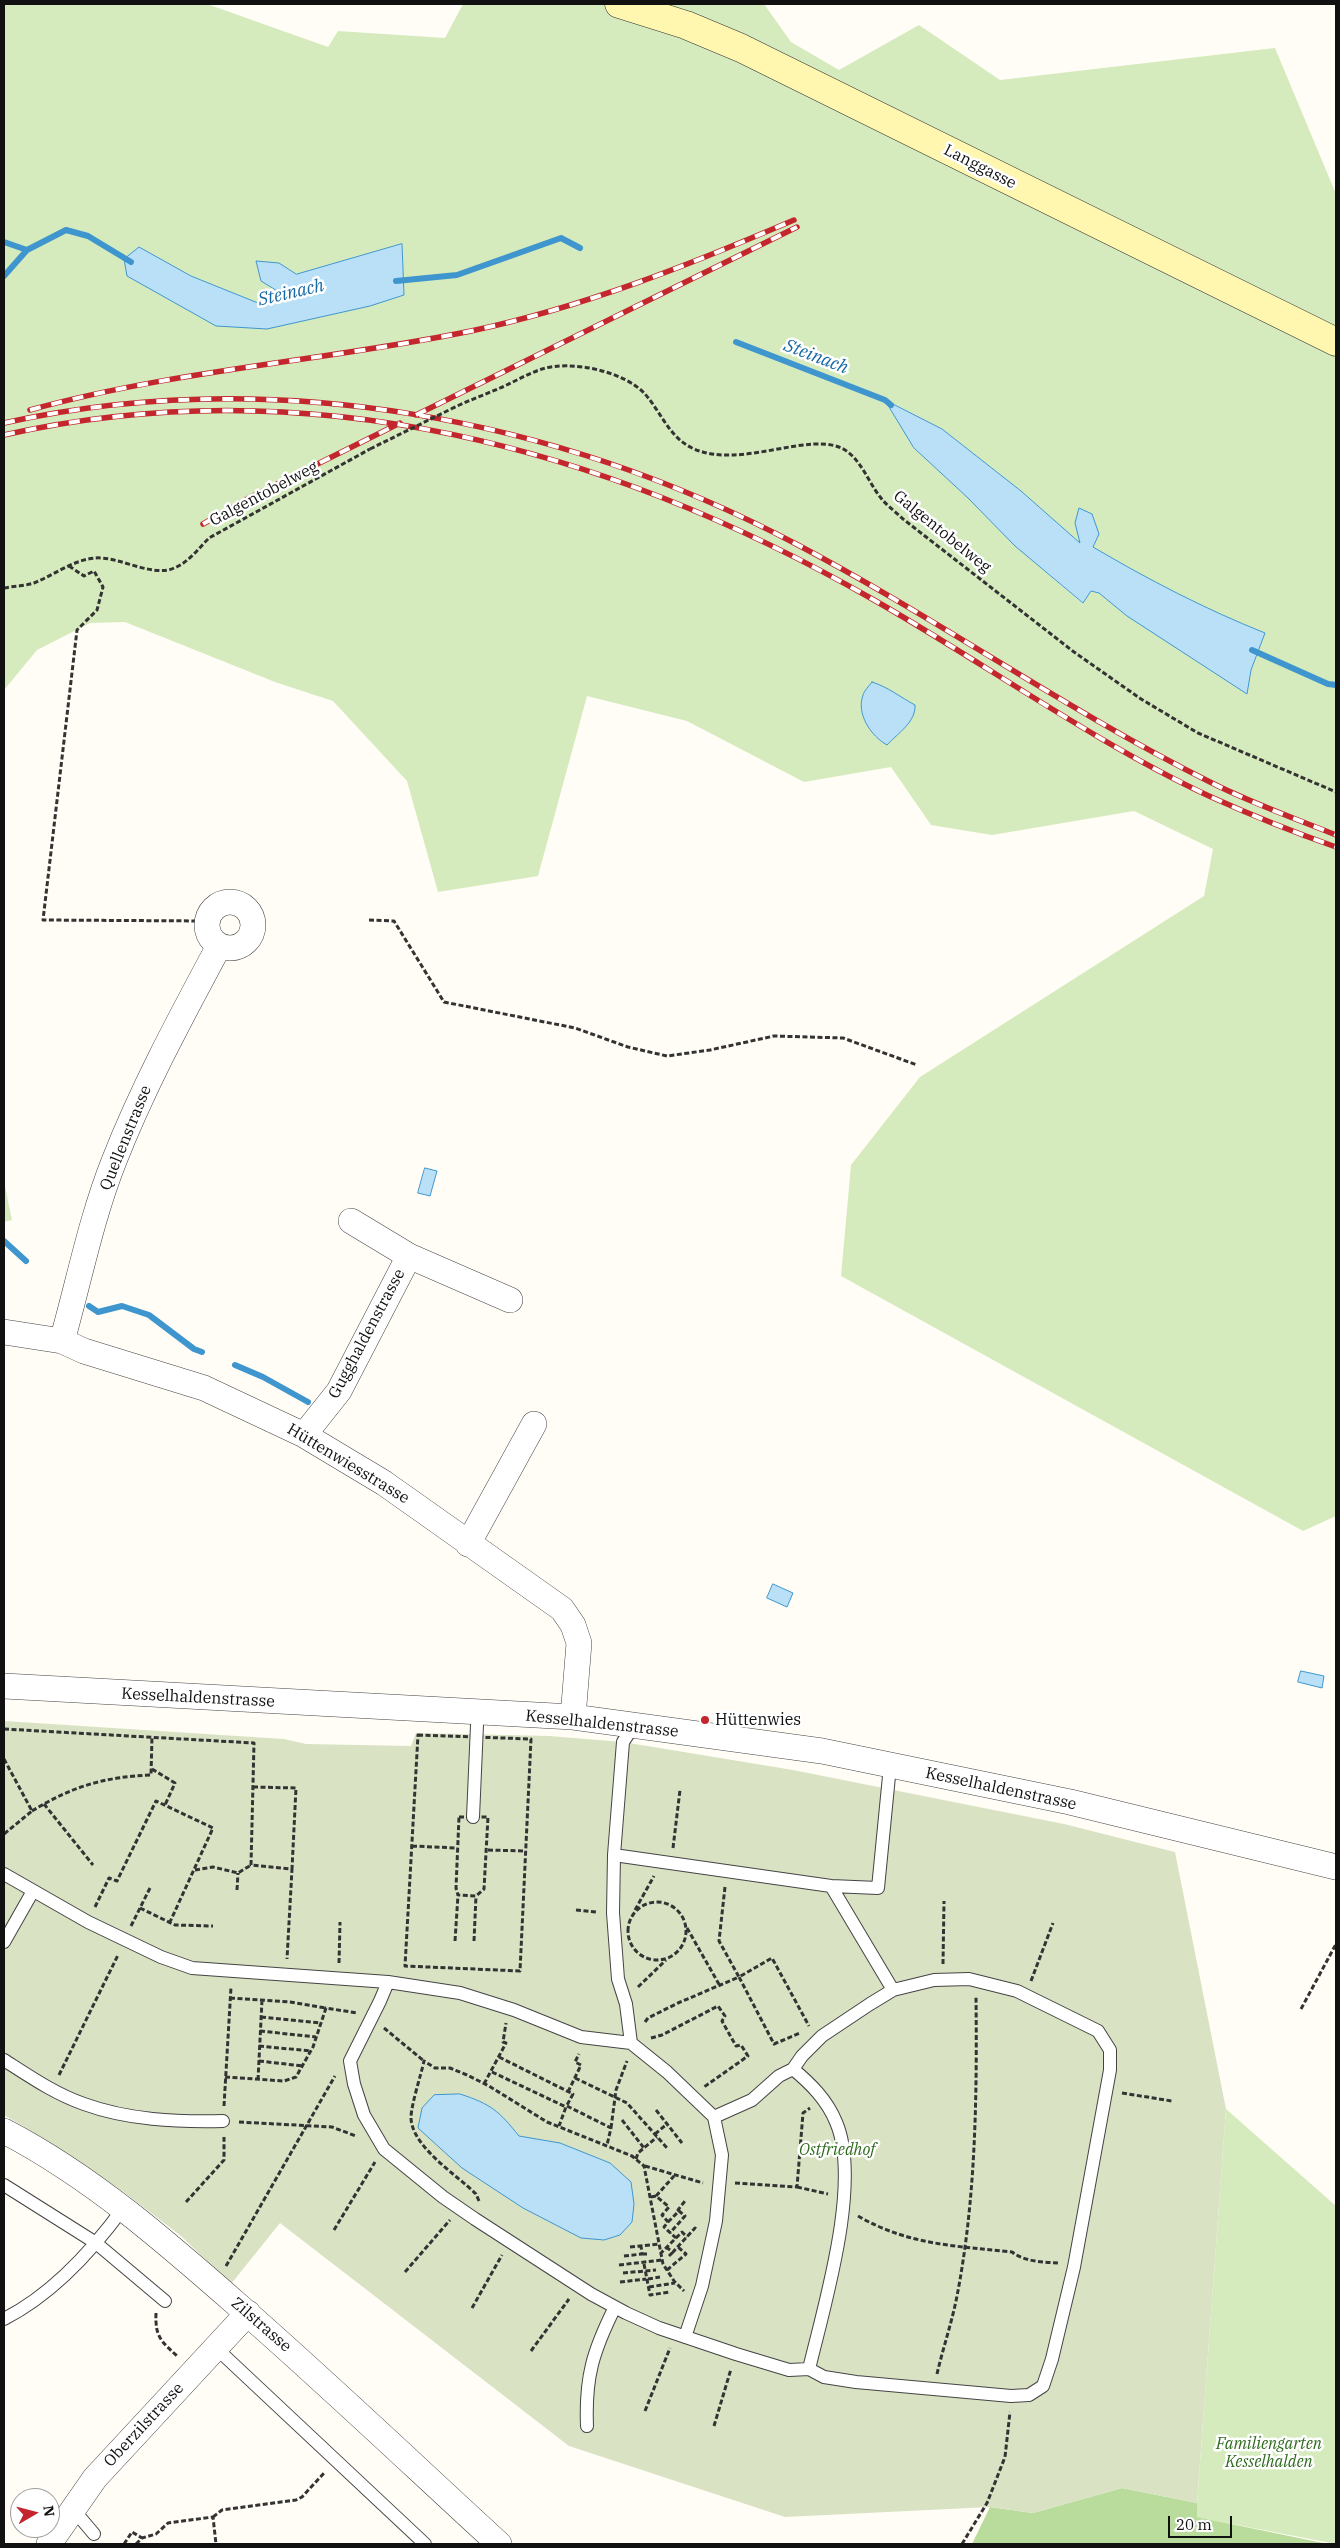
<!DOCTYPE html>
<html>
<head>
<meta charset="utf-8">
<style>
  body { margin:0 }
  #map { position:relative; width:1340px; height:2548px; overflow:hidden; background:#fffdf5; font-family:"IBM Plex Serif",serif }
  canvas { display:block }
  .frame { position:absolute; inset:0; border:5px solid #111; pointer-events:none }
  .north { position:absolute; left:10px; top:2488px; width:50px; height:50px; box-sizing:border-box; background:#fff; border:1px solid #a0a0a0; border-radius:50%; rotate:82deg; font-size:14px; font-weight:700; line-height:20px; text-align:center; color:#111 }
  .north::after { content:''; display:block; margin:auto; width:18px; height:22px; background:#c4262e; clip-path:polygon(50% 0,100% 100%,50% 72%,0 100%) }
  .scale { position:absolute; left:1168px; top:2516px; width:64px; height:22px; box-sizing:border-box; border:2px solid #111; border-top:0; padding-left:6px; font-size:15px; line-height:18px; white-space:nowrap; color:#111; -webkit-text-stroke:4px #fff; paint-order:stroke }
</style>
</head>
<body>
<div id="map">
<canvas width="1340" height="2548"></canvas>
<div class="frame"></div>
<div class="north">N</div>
<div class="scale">20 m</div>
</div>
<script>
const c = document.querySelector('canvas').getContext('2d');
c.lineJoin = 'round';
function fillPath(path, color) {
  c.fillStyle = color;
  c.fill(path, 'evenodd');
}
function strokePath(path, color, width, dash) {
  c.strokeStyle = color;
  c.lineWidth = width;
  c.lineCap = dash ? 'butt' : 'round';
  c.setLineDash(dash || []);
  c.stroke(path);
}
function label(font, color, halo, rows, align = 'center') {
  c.font = font + ' "IBM Plex Serif",serif';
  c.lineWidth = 5;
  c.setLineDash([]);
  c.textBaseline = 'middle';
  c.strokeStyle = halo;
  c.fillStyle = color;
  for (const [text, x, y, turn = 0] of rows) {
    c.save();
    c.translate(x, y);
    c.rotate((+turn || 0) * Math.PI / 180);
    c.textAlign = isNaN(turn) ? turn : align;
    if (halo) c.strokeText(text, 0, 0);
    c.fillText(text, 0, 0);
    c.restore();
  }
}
fillPath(new Path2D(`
  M4 4H207L328 47 338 31 445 38 463 4H764L791 42 839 70 919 25 1000 80 1275 48 1336 194V1516L1303 1531 841 1276 851 1165 920 1077 1204 896 1213 849 1134 811 992 835 931 825 891 767 804 782 687 721 587 696 538 876 438 892 407 781 333 701 275 682 125 622 90 623 37 650 4 690ZM402 244 404 295C343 315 280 320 216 326L139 248 191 276 263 305 270 304 279 292 261 281 256 261 279 263 296 274ZM886 400 942 429 1021 491 1081 544 1093 547C1149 580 1204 609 1265 633L1251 670 1247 694 1127 616 1099 593 1091 591 1082 603 1015 546 968 498 914 448ZM872 683C888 687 900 697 914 705 916 722 898 733 887 745 871 736 856 714 863 695 864 691 869 686 872 683Z
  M4 1182 12 1220 4 1222Z
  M1226 2109 1336 2206V2544L1196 2517Z`), '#d5ebbd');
fillPath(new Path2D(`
  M1122 2488 1197 2503V2517L1328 2544H972L990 2507 1033 2513Z`), '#b9dc9c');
fillPath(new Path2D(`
  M4 1721 284 1739 306 1744 411 1746 416 1733 549 1736 623 1742 793 1770 1064 1824 1175 1852 1226 2109 1197 2503 1122 2488 1033 2513 990 2507 785 2517 569 2446 280 2223 231 2284 181 2236 125 2193 28 2129 4 2115Z`), '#d9e3c4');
const water = new Path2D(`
  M402 244 404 295 370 306 267 329 216 326 127 276 124 259 139 247 191 276 263 305 270 304 279 292 261 281 256 261 279 263 296 274Z
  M885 400 942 429 1021 491 1080 543 1075 523 1079 508 1092 514 1099 534 1093 547C1149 580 1205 609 1265 633L1251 670 1247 694 1127 616 1099 593 1091 591 1083 603 1015 546 968 498 914 448Z
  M872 682C888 687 900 697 915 705 916 722 898 733 887 745 871 736 856 714 863 695 864 691 869 686 872 682Z
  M425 1168 437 1171 430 1196 418 1193Z
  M773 1584 793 1593 787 1607 767 1598Z
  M1301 1671 1324 1676 1322 1688 1298 1682Z
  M460 2094C491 2104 499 2111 519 2136L560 2143 610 2163 631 2182 634 2204 632 2222 620 2235 604 2240 581 2238 523 2208 462 2168 418 2128 422 2108 434 2095Z`);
fillPath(water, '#b9e0f7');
strokePath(water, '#3f96cf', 1);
strokePath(new Path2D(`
  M4 242 27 250
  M4 276 27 250 66 230 88 236 131 262
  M396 281 457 275 561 238 580 248
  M736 342 885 400 891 405
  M1252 650 1328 684 1336 685
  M4 1241 26 1261
  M89 1306 98 1312 122 1306 149 1315 194 1349 202 1352
  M235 1365 263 1377 308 1402`), '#3f96cf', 6);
const service = new Path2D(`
  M473 1817 477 1725
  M614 1855 831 1886 893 1990
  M4 1874 88 1922 161 1957 192 1968 388 1982 460 1993 514 2010 581 2037 631 2043 626 2004 618 1979 613 1913 614 1855 623 1742 635 1724
  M831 1886 878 1888 890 1766
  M4 1942 33 1891
  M388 1982 380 2001 350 2061 354 2084 364 2115 384 2149 443 2197 475 2219 591 2294 626 2313 659 2328 736 2354 789 2370 809 2369 824 2377 856 2382 1011 2396 1029 2395 1043 2386 1052 2359 1074 2267 1110 2070V2050L1098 2031 1017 1991 969 1979 934 1980 893 1990 870 2004 822 2036 802 2056 793 2069 779 2076 752 2100 714 2117
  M631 2043 667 2072 714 2117 722 2155 716 2221 702 2286 685 2337
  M4 2060C29 2076 55 2094 84 2104 128 2120 176 2122 223 2121
  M793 2069C811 2084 827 2100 836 2122 862 2182 824 2306 809 2369
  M4 2185 96 2243 165 2301
  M4 2319C53 2294 92 2251 124 2207
  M215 2347 425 2544
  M587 2426C585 2377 593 2351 615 2307
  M72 2508 94 2534`);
const minor = new Path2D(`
  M207 925a23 23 0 1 1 46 0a23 23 0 1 1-46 0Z
  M351 1221 409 1256 510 1300
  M4 1332 62 1341 84 1351 204 1388 304 1435 384 1483 562 1609 573 1625 579 1643 573 1717
  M62 1341C79 1281 91 1219 114 1161 143 1087 181 1017 219 946
  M304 1435 339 1391 409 1256
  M468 1544 534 1424
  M4 1686 573 1717 822 1751 1070 1802 1336 1867
  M4 2131C92 2177 166 2242 240 2307 328 2384 413 2465 499 2544
  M49 2544 95 2478 248 2313`);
const secondary = new Path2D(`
  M619 4 686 25 741 48 1336 342`);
strokePath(service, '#444', 14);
strokePath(minor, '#444', 26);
strokePath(secondary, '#333', 29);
strokePath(new Path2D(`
  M451 409C467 401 484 395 500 388 514 382 527 374 542 369 571 360 624 371 645 394 661 412 669 437 692 448 740 471 811 429 845 450 862 461 868 482 881 498 887 506 896 512 903 519L1074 652 1141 699 1198 733 1336 792
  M69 566 84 576 94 571 103 587 97 610 77 630 43 920 207 921
  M4 588C14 586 25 586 34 583 54 575 73 560 95 558 119 556 153 578 174 568 188 563 199 548 209 538L370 449
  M369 920 394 921 444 1002 575 1028 628 1047 667 1056 710 1050 774 1036 843 1038 917 1065
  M4 1729 254 1743 251 1865 292 1869 287 1959
  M418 1735 531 1739 520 1971 405 1966Z
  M4 1759 32 1811 4 1834
  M152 1769 175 1783 165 1805
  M253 1787 296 1788 292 1869
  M44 1804 93 1865
  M32 1811C73 1786 104 1777 151 1775L152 1737
  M459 1817H488L484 1889 476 1896 458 1895 456 1888Z
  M412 1846 457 1848
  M673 1848 680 1790
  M488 1850 525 1851
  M195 1870 213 1867 238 1873 251 1865
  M725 1887 719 1941 739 1977 772 1958 809 2026
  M237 1890 238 1873
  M628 1931a29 29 0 1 1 58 0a29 29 0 1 1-58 0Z
  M95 1907 109 1878 117 1881 156 1801 213 1828 170 1922
  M140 1908 175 1925 213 1926
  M576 1910 597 1912
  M635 1910 654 1876
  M131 1926 150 1888
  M687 1928 720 1986
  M455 1941 458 1895
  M474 1941 476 1896
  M339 1963 340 1922
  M943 1964 944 1901
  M1031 1981 1053 1923
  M638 1987 666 1960
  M230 1998 290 2002 326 2008
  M1301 2009 1336 1944
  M261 2017 321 2023
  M645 2022 648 2018 678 2003 739 1977 774 2044 800 2033
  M384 2028 424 2061
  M260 2031 316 2037
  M651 2038 662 2035 718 2006 725 2016 722 2021 736 2046 741 2045 748 2056 704 2087
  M259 2046 311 2051
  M499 2057 573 2094 566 2107
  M259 2061 303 2066
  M492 2072 566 2107 559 2126
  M59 2075 118 1955
  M225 2077 284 2081 296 2077 313 2047 326 2008 357 2013
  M575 2078 627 2103 668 2149
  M258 2080 262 2000
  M484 2084 506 2043 503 2042 506 2023
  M568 2092 581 2065 575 2062 579 2054
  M1122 2093 1172 2101
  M224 2106 231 1987
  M567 2106 611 2128 607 2145
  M656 2110 682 2143
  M622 2120 644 2148
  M239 2122 332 2127 356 2136
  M611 2128 616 2090 627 2061
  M655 2134 667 2124
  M636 2159 638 2153 657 2137
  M645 2166 703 2183
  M735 2183 797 2187 803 2113 810 2108
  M797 2187 828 2194
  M656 2196 674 2176
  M651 2197 656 2196 669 2207 662 2215 668 2222 664 2227 676 2238 661 2253
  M479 2201 476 2194C457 2175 412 2147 411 2118 411 2105 421 2075 424 2061L435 2068H450L467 2075 489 2086 547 2122 632 2156 644 2166 663 2264 674 2281 684 2291
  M186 2202 224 2160V2137
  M679 2211 678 2210 685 2201
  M858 2216C908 2245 956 2246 1012 2252 1025 2262 1043 2262 1058 2263
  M668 2222 679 2211 685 2216 670 2233
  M334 2230 375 2162
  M676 2238 682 2232 687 2237
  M630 2247 659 2244
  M666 2247 673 2252 695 2228 698 2230
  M642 2254H649
  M624 2256 642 2254 641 2246
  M669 2256 673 2252
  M644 2264 650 2295 670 2292
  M619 2265 662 2260
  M226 2266 335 2076
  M667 2270 686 2254 678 2247
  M405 2272 450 2220
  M623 2273 656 2270
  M648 2279 660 2277
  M620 2282 646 2279
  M649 2287 675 2283
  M472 2308 502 2255
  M156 2313C155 2337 161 2341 177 2356
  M531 2351 569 2299
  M937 2374C943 2348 952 2322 957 2296 976 2198 977 2096 976 1996
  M645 2411 670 2348
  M714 2426 731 2369
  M213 2517 222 2510 296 2500 302 2497 325 2472
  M124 2544 132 2532 142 2538
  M136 2544 142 2538 156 2534 168 2523 213 2517 216 2544
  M962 2544 987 2503 1005 2457 1010 2412`), '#333', 3, [5, 2.5]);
strokePath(service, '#fff', 12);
strokePath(minor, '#fff', 25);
strokePath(secondary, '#fff6b0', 28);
const rail = new Path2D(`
  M30 410C175 370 325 361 471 331 584 307 689 265 794 220
  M416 415 797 227
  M4 423C272 364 557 417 798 545 938 619 1068 711 1210 782 1251 803 1294 818 1336 835
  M4 435C309 367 607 447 874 600 986 664 1092 741 1209 796 1251 815 1293 832 1336 847
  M203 524 251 497 400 423`);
strokePath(rail, '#c4262e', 5.5);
strokePath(rail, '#fff', 4, [11]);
strokePath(new Path2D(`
  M370 449 451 409`), '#333', 3, [5, 2.5]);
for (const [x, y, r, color] of [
  [705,1720,5,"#c4262e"]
]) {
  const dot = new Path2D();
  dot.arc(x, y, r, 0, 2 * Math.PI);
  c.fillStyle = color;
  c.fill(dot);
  strokePath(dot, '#fff', 2);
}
label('16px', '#111', '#fff', [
  ["Langgasse",980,167,27],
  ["Galgentobelweg",264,494,-28],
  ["Galgentobelweg",942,532,39],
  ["Quellenstrasse",126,1138,-68],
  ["Gugghaldenstrasse",367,1334,-62],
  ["Hüttenwiesstrasse",348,1464,31],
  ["Kesselhaldenstrasse",198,1698,3],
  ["Kesselhaldenstrasse",602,1724,6],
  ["Kesselhaldenstrasse",1001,1789,12],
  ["Zilstrasse",261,2325,41],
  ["Oberzilstrasse",144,2425,-47]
]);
label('16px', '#111', '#fff', [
  ["Hüttenwies",715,1720]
], 'left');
label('italic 16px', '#2f6b1f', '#fff', [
  ["Ostfriedhof",837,2150],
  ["Familiengarten",1269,2444],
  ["Kesselhalden",1269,2462]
]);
label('italic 18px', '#1768a6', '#fff', [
  ["Steinach",291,293,-13],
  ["Steinach",816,357,21]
]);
</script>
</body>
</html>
